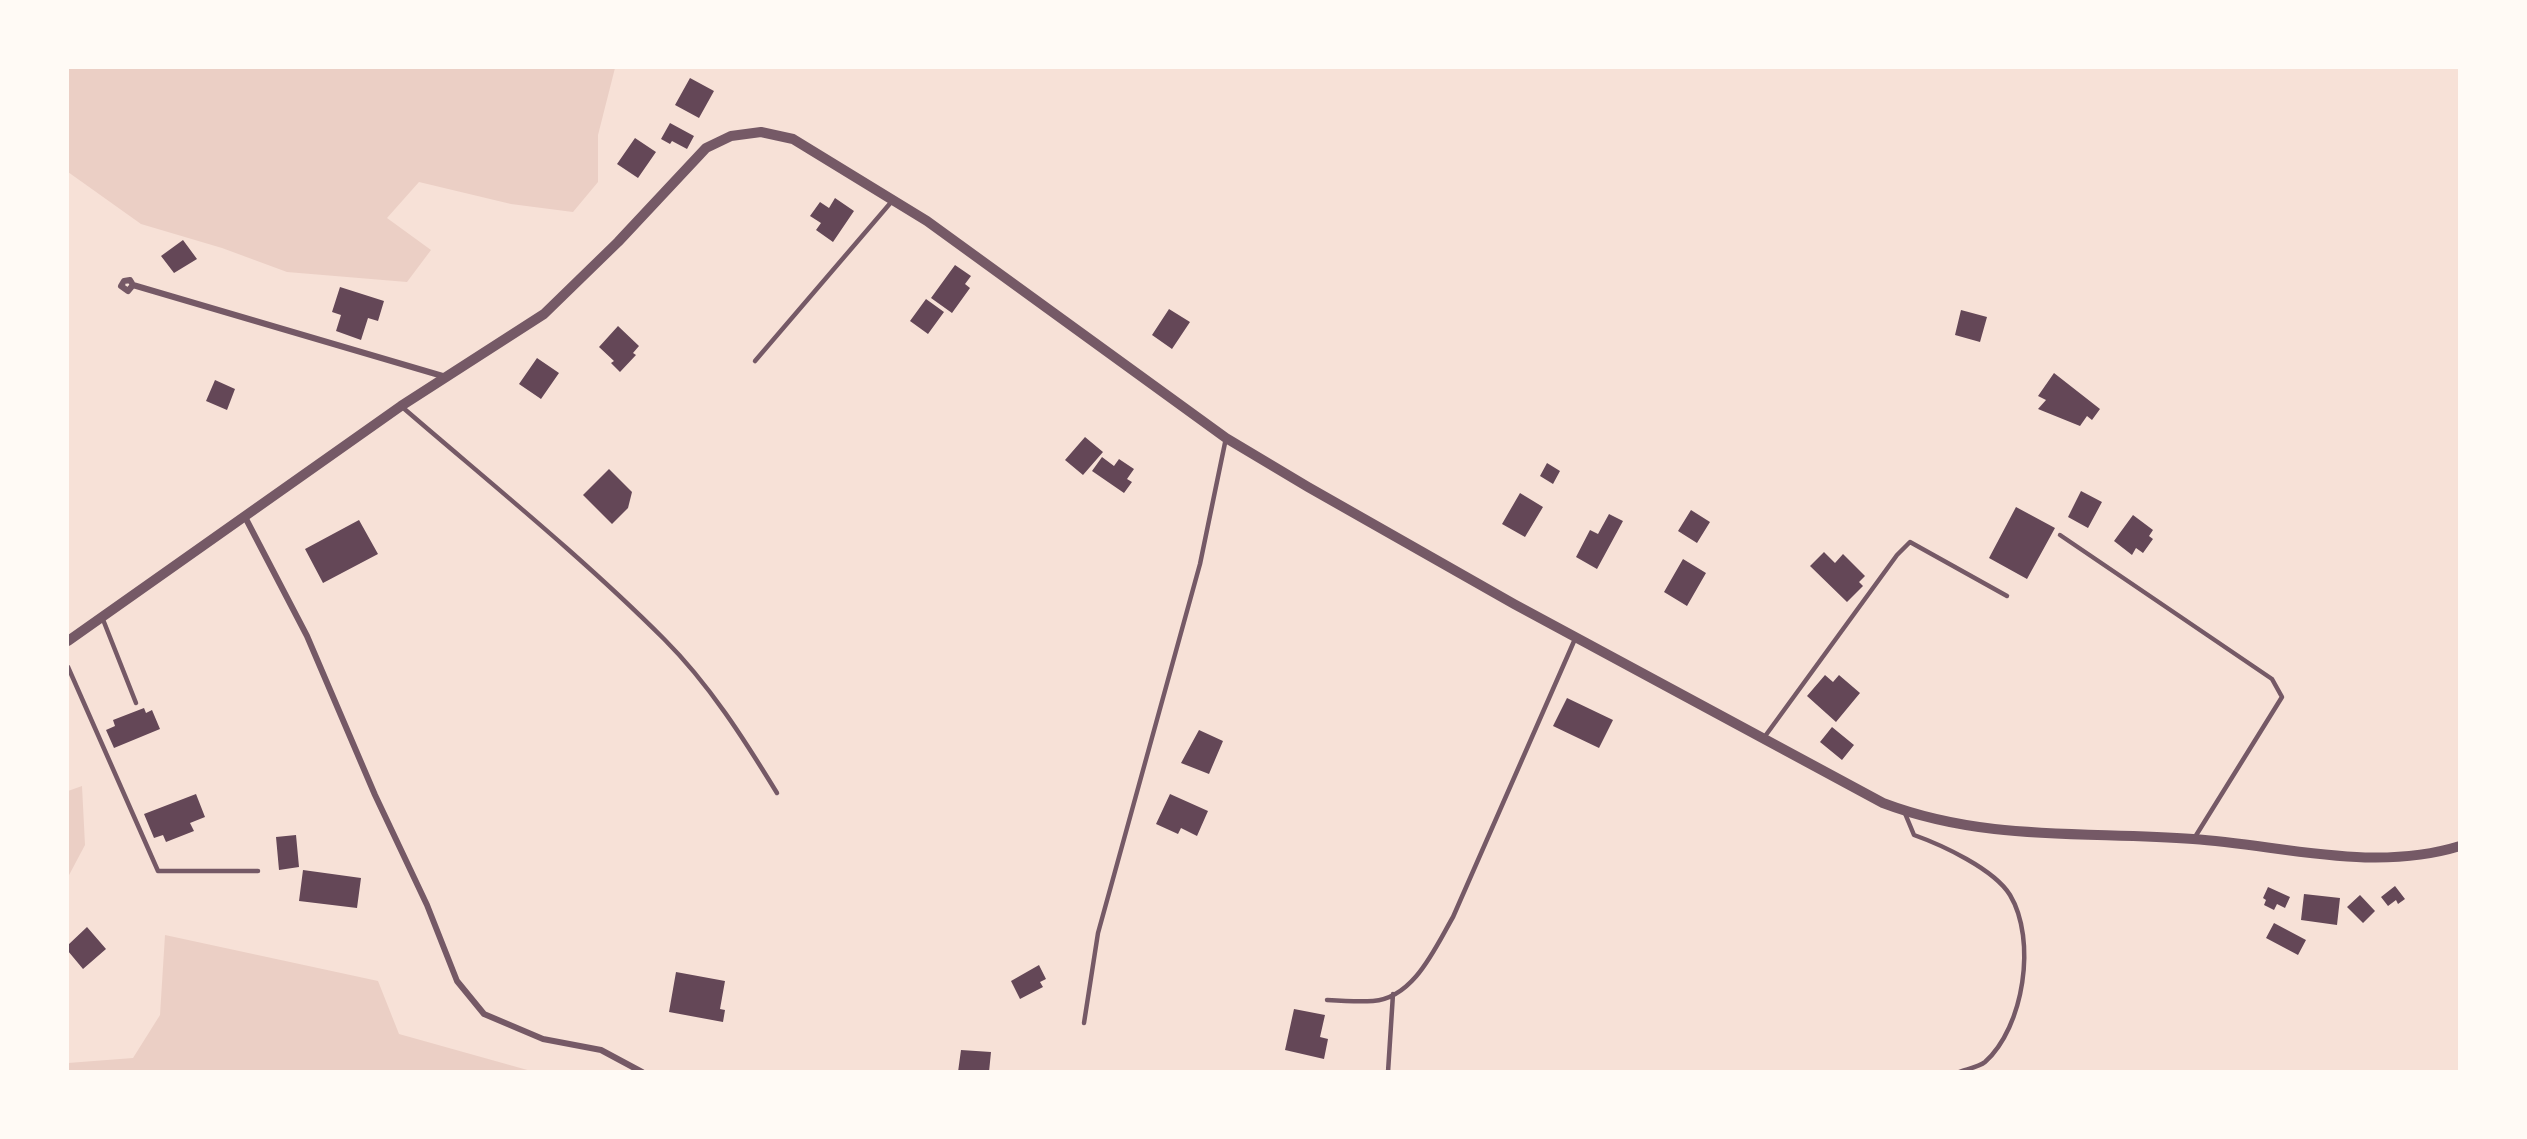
<!DOCTYPE html>
<html>
<head>
<meta charset="utf-8">
<style>
  body { margin:0 }
  #map { position:relative; width:2527px; height:1139px; overflow:hidden; background:#f7e1d7; font-family:Signika,sans-serif }
  canvas { display:block }
  .frame { position:absolute; inset:0; border:69px solid #fffaf5; pointer-events:none }
</style>
</head>
<body>
<div id="map">
<canvas width="2527" height="1139"></canvas>
<div class="frame"></div>
</div>
<script>
const c = document.querySelector('canvas').getContext('2d');
c.lineJoin = 'round';
function fillPath(path, color) {
  c.fillStyle = color;
  c.fill(path, 'evenodd');
}
function strokePath(path, color, width, dash) {
  c.strokeStyle = color;
  c.lineWidth = width;
  c.lineCap = dash ? 'butt' : 'round';
  c.setLineDash(dash || []);
  c.stroke(path);
}
fillPath(new Path2D(`
  M68 68H615L598 135V182L573 212 511 204 419 182 387 218 431 250 407 282 287 272 222 248 141 224 68 172Z
  M82 786 85 845 68 877V791Z
  M165 935 378 981 399 1034 531 1071H68V1063L133 1058 160 1015Z`), '#ebcfc5');
fillPath(new Path2D(`
  M690 78 714 91 699 118 675 105Z
  M670 123 694 136 687 149 672 141 670 144 661 139Z
  M635 138 656 152 638 178 617 164Z
  M835 198 854 211 833 242 816 230 821 223 810 216 820 202 829 208Z
  M183 240 197 259 174 273 161 256Z
  M955 265 971 276 965 284 970 288 952 313 931 298Z
  M340 287 384 301 378 321 368 318 361 340 336 331 341 315 332 312Z
  M926 299 944 312 928 334 910 321Z
  M1169 309 1190 322 1172 349 1152 335Z
  M1961 310 1987 317 1980 342 1955 335Z
  M618 326 639 346 633 353 636 355 620 372 611 363 614 361 599 347Z
  M537 358 559 373 541 399 519 384Z
  M2054 373 2100 409 2092 420 2087 416 2080 426 2038 409 2046 400 2038 396Z
  M215 380 235 389 227 410 206 401Z
  M1085 437 1103 452 1083 475 1065 460Z
  M1102 457 1114 466 1119 459 1134 469 1127 479 1132 482 1124 493 1092 471Z
  M1547 463 1560 471 1553 484 1540 476Z
  M609 469 632 492 628 508 612 524 583 495Z
  M2081 491 2102 502 2088 528 2068 517Z
  M1520 493 1543 507 1525 537 1502 524Z
  M2016 507 2055 528 2027 579 1989 558Z
  M1691 510 1710 522 1697 543 1678 531Z
  M1609 514 1623 521 1597 569 1576 557 1590 530 1598 534Z
  M2133 515 2153 530 2149 536 2153 539 2143 553 2136 548 2132 555 2114 541Z
  M359 520 378 554 323 583 305 549Z
  M1824 552 1835 563 1843 554 1865 576 1859 582 1863 586 1847 602 1810 566Z
  M1683 559 1706 573 1687 606 1664 592Z
  M1825 675 1833 682 1839 675 1860 693 1836 722 1807 696Z
  M1567 698 1613 720 1599 748 1553 726Z
  M144 708 146 713 152 710 160 729 114 748 106 730 115 726 113 720Z
  M1832 727 1854 745 1842 760 1820 742Z
  M1199 730 1223 741 1209 774 1181 763Z
  M196 794 205 817 190 823 194 831 166 842 163 835 154 838 144 814Z
  M1170 794 1208 811 1197 836 1181 828 1178 834 1156 824Z
  M296 835 299 867 279 870 276 837Z
  M303 870 361 878 357 908 299 901Z
  M2395 886 2405 899 2398 904 2396 900 2388 906 2381 897Z
  M2268 887 2290 897 2285 908 2277 904 2274 910 2264 905 2266 900 2263 898Z
  M2304 894 2340 898 2337 925 2301 920Z
  M2360 895 2375 911 2363 923 2347 907Z
  M2274 923 2306 940 2298 955 2266 938Z
  M87 927 106 949 83 969 68 951V945Z
  M1039 965 1046 979 1040 982 1043 987 1020 999 1011 981Z
  M676 972 725 981 720 1009 725 1010 723 1022 669 1012Z
  M1294 1009 1325 1015 1320 1037 1328 1039 1324 1059 1285 1050Z
  M961 1050 991 1052 989 1072H958Z`), '#644757');
strokePath(new Path2D(`
  M755 361 893 200
  M401 406C489 482 581 556 664 639 709 684 744 739 777 793
  M2060 535 2272 679 2282 697 2195 837
  M102 617 136 703
  M68 667 158 871H258
  M1763 739 1897 555 1910 542 2007 596
  M1904 811 1914 835C1942 845 1994 869 2010 895 2037 940 2024 1027 1985 1062 1979 1067 1967 1069 1959 1072
  M1327 1000C1342 1001 1358 1002 1373 1001 1414 998 1435 948 1453 917L1575 639
  M1084 1023 1098 933 1200 564 1226 438
  M1388 1072 1393 994`), '#755966', 4.5);
strokePath(new Path2D(`
  M133 285 128 291 121 286 124 281 130 280 133 285 446 377
  M245 517 307 636 375 795 427 905 457 981 484 1014 543 1039 601 1050 642 1072`), '#755966', 6);
strokePath(new Path2D(`
  M68 641 401 406 544 314 618 242 706 148 731 136 761 132 793 139 927 221 1226 438 1308 487 1514 604 1883 803C1986 842 2086 831 2193 839 2282 845 2372 873 2460 846`), '#755966', 10);
</script>
</body>
</html>
